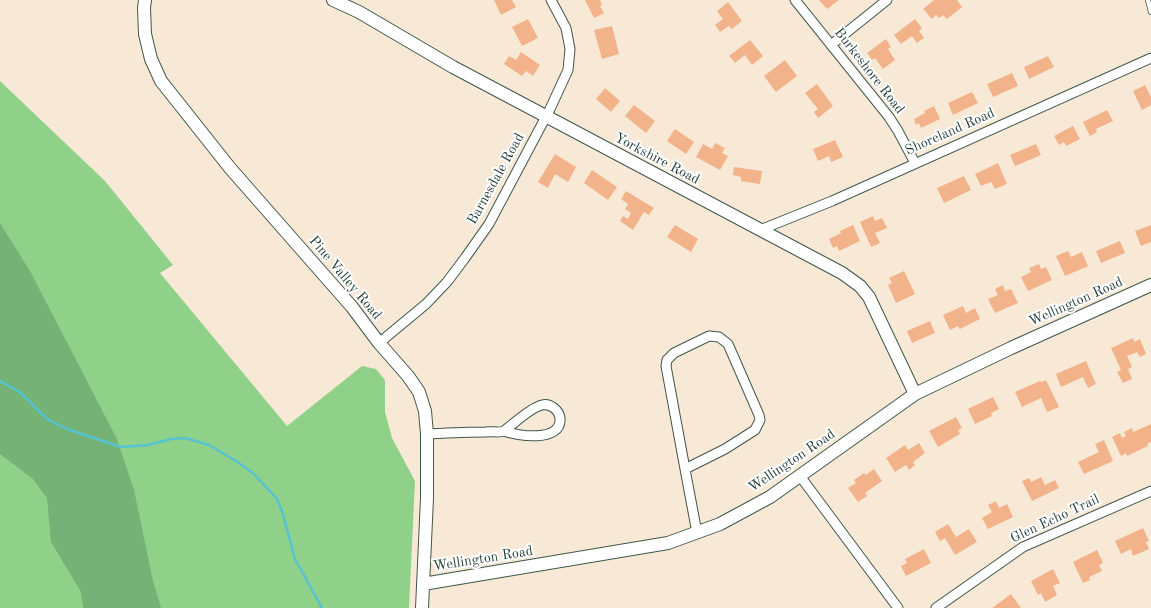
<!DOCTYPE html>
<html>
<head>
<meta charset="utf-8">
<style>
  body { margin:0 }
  canvas { display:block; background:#f7e9d6 }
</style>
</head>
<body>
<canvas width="1151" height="608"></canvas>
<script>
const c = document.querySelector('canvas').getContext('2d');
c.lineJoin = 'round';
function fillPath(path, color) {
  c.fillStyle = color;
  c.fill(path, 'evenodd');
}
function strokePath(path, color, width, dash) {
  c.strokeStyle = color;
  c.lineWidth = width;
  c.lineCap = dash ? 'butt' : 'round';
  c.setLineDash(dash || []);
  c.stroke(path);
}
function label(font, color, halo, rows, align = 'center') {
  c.font = font + ' "Old Standard TT",serif';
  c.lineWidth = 4;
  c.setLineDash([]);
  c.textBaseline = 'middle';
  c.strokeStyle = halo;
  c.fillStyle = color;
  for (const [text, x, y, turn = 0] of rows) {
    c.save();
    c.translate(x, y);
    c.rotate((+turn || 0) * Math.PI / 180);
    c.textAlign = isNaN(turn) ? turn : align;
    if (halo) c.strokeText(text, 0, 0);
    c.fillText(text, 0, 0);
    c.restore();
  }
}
fillPath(new Path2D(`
  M0 81 105 181 173 265 160 273 287 426 362 366 376 369 385 380V412L392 438 415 481 409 608H0Z`), '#90d189');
fillPath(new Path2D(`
  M0 223 30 271 117 439 134 490 153 581 161 608H83L81 592 51 542 47 498 33 479 0 454Z`), '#74b375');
strokePath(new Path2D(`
  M0 381 20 392 47 419 67 429 121 447 148 445 171 439 185 438 209 445 236 461 254 474 277 499 282 511 295 559 322 608`), '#57c2d1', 2.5);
fillPath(new Path2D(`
  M494 0H512L516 7 501 15Z
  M585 0H600L602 5 600 6 604 13 594 18Z
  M819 0H839L827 9Z
  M934 0H957L962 7 947 19 943 15 939 18 936 15 932 19 923 9Z
  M728 2 742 21 732 29 729 26 720 32 715 25 723 19 717 11Z
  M528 19 538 38 522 46 512 27Z
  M915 19 922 28 919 31 924 38 917 43 912 36 901 44 894 35Z
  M612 26 619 54 602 59 594 30Z
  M886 39 891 47 888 49 895 60 883 69 875 58 872 60 867 53Z
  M750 40 763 56 752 65 745 55 735 63 729 56Z
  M521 52 540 65 533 76 526 71 522 76 504 64 509 56 516 60Z
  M1048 56 1054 67 1029 79 1024 67Z
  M785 60 797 76 776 92 764 76Z
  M1012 73 1018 86 993 97 987 84Z
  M817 84 833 106 818 118 814 112 818 109 805 93Z
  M1145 85 1151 97V105L1142 110 1133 91Z
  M605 88 620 101 611 112 596 99Z
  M972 92 978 103 953 115 948 103Z
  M634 105 655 121 646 133 625 116Z
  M934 106 940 119 921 128 919 123 916 125 914 119 925 113 924 111Z
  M1107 110 1113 121 1096 129 1097 132 1090 136 1083 122Z
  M1073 126 1080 139 1066 146 1064 142 1059 145 1054 136Z
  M675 129 694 142 686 154 667 141Z
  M835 140 843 157 831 162 829 156 818 161 813 149Z
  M715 143 725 148 722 153 728 156 720 170 696 157 703 144 712 149Z
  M1036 144 1041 155 1015 166 1010 155Z
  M555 154 576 167 568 182 555 174 548 188 538 182Z
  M998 163 1007 184 995 189 991 182 981 186 975 174Z
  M734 167 762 171 760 184 741 181V177L733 175Z
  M592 170 617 187 608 200 584 183Z
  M964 176 971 190 944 203 937 188Z
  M626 191 654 208 649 215 644 212 633 230 620 221 623 216 628 219 631 213 625 209 628 204 621 199Z
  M873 216 875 221 882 218 887 228 875 233 880 243 871 247 860 222Z
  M675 225 698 239 691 252 667 237Z
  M853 225 860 241 839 251 837 246 833 248 829 239 841 233 840 231Z
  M1151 225V242L1141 246 1135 231Z
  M1120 241 1125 253 1101 263 1096 251Z
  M1068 251 1071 257 1082 252 1088 266 1065 276 1056 256Z
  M1039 264 1041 269 1046 267 1052 280 1028 291 1021 277 1031 272 1029 268Z
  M904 271 915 294 896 303 888 285 892 283 889 278Z
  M1003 285 1005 291 1011 289 1018 303 995 313 988 299 998 295 995 289Z
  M963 306 966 313 975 308 980 319 960 329 958 326 950 330 943 315Z
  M930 321 935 333 912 343 907 331Z
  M1133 338 1134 342 1140 339 1146 354 1140 357 1137 352 1127 356 1132 367 1128 369 1132 379 1123 383 1117 372 1121 370 1111 348Z
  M1086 361 1096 384 1088 388 1083 377 1061 387 1056 374Z
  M1046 380 1059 407 1047 412 1041 398 1022 407 1015 392 1040 381 1041 382Z
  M993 397 999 409 991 413 992 416 975 424 968 409Z
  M956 417 962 428 958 430 960 434 938 447 929 431Z
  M1151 424V442L1147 444 1148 446 1127 456 1126 453 1121 456 1112 437 1120 433 1122 438 1126 436 1124 432 1132 428 1133 432Z
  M1104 440 1113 461 1084 474 1078 462 1099 452 1095 444Z
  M919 443 925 453 913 462 915 465 909 470 906 465 895 472 886 458 905 445 908 450Z
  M874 469 882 481 865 493 867 496 858 502 848 488 856 483 854 480 864 473 866 475Z
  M1041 477 1045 485 1055 480 1059 488 1032 501 1022 481 1029 478 1031 482Z
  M996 501 999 508 1007 504 1013 517 988 529 982 518 992 512 988 505Z
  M948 524 956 537 969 529 977 542 955 555 945 538 940 541 935 532Z
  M1143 528 1149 541 1146 542 1149 549 1133 556 1131 549 1121 554 1115 541Z
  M924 549 931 563 906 576 901 566 907 563 905 559Z
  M1097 550 1103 563 1099 565 1102 571 1089 577 1090 580 1083 583 1073 562Z
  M1053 569 1060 583 1053 586 1057 595 1045 602 1041 593 1038 595 1031 581Z
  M1011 594 1021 608H992Z`), '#f3b38a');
const service = new Path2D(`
  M1148 0 1151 12`);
const minor = new Path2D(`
  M795 0 889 117 898 131 915 163
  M831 45 887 0
  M760 230 832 201 1151 58
  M709 336 719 337 728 344 759 415 760 420 755 430 725 449 685 469 666 366 667 360 674 353Z
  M379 343 426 304 447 282 465 258 489 224 550 109 568 70 570 49 566 28 551 0
  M427 434C447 433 466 432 486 432 491 431 499 433 504 431 507 429 511 425 514 423 520 418 534 407 542 405 550 403 559 410 560 418 562 443 517 436 504 431
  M685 469 697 533
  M800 476 898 608
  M936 608 1023 547 1151 491`);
const tertiary = new Path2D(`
  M145 0 144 8 145 34 151 59 161 81 230 168 352 307 379 343 408 376 419 392 425 411 427 434V498L422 608
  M333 0 359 12 453 67 842 273 860 286 869 297 915 394
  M423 584 668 543 720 524 770 497 915 394 1011 348 1151 285`);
strokePath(service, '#3f574c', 6);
strokePath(minor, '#3f574c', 11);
strokePath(tertiary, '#3f574c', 14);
strokePath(service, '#fff', 4.5);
strokePath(minor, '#fff', 9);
strokePath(tertiary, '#fff', 12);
label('14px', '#1f3d34', '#fff', [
  ["Burkeshore Road",869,71,52],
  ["Shoreland Road",950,132,-24],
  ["Yorkshire Road",657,159,28],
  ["Barnesdale Road",496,179,-61],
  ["Pine Valley Road",345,278,50],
  ["Wellington Road",1076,302,-24],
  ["Wellington Road",792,461,-34],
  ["Glen Echo Trail",1055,519,-25],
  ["Wellington Road",483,559,-9]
]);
</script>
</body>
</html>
